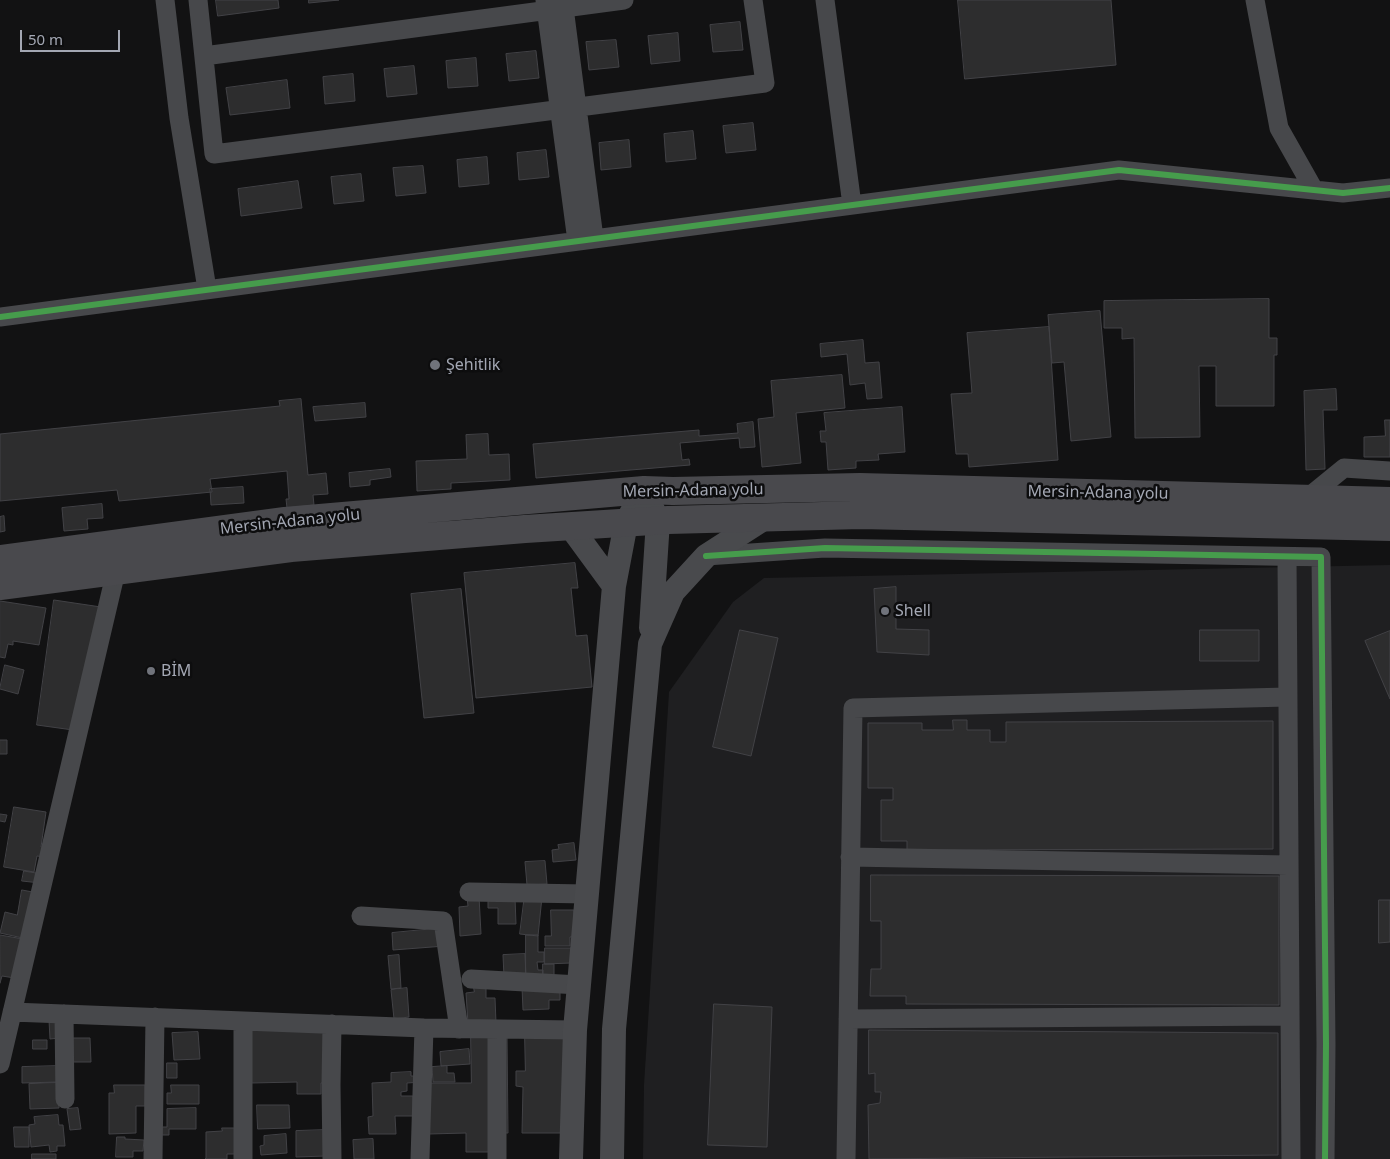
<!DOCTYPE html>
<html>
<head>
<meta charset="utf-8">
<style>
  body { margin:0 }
  #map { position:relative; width:1390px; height:1159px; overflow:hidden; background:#121213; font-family:"Noto Sans",sans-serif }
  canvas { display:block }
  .scale { position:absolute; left:20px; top:30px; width:100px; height:22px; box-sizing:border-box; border:2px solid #a3a7b3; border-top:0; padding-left:6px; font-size:15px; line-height:18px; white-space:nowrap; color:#a3a7b3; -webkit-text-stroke:4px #0d0d0e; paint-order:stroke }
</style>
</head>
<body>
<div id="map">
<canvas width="1390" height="1159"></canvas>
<div class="scale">50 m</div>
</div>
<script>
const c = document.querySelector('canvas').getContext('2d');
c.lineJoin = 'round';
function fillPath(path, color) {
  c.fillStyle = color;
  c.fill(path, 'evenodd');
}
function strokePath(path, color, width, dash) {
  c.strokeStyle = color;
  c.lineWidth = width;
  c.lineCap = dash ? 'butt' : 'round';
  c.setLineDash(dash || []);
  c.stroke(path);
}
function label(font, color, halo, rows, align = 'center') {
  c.font = font + ' "Noto Sans",sans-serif';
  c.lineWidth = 5;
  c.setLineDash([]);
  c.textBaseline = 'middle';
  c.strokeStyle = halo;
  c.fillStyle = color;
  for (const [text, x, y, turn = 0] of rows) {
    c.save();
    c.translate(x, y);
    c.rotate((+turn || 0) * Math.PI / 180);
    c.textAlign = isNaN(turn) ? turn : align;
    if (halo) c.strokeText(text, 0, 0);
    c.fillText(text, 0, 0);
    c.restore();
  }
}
fillPath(new Path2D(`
  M1390 565V1159H643L644 1085 669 692 733 602 764 578Z`), '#1f1f21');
const building = new Path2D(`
  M216 0H278L279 8 218 16Z
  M309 0H339L309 3Z
  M958 0H1111L1116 65 965 79Z
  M740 22 743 50 713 52 710 25Z
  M678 33 680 61 651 64 648 36Z
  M616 40 619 67 589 70 586 42Z
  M536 51 539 78 509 81 506 54Z
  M476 58 478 86 448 88 446 61Z
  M414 66 417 94 387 97 384 69Z
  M353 74 355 101 325 104 323 77Z
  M287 80 290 108 230 115 226 88Z
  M753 123 756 150 726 153 723 126Z
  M693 131 696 159 666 162 664 134Z
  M629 140 631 167 601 170 599 143Z
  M546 150 549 177 519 180 517 153Z
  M487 157 489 184 459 187 457 160Z
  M423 166 426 193 396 196 393 168Z
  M361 174 364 201 334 204 331 177Z
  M298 181 302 208 241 216 238 189Z
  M1269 299V338H1277V355H1274V406H1216V366H1199L1200 437 1135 438 1134 338 1122 339V328H1104V301Z
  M1100 311 1111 437 1071 441 1064 362 1052 363 1048 315Z
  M1049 327 1058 460 969 467 968 454H956L951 394 972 393 967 333Z
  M863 340 865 363 879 362 882 398 867 399 865 383 850 385 847 354 821 357 820 344Z
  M842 375 845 408 796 413 801 463 762 467 758 419 774 417 771 381Z
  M1336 389 1337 410H1323L1325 469 1306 470 1304 391Z
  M301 399 308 475 326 473 328 494 313 495 314 505 287 508 286 499H289L287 471 210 479 212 492 119 501 117 490 0 501V434L280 406 279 401Z
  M365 403 366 417 315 421 313 407Z
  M902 407 905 452 878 454 879 460 856 461V468L828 470 826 442H821L820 431H826L824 413Z
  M1385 420H1390V457H1364V437L1385 436Z
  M753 422 755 447 740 448 739 438 680 443 682 460 689 459 690 465 536 478 533 444 699 430V436L738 433 737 424Z
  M488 434 489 455 509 454 510 480 451 483V489L417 491 416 461 467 459 466 435Z
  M390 469 391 477 370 480V485L350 487 349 473Z
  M243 487 244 503 211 505 210 489Z
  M102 504 103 518 87 519 88 529 64 531 62 508Z
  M4 516 5 531 0 532V517Z
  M575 563 578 588H571L576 636 587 635 592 687 476 698 464 573Z
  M896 587V629L929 630V655L877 652 874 589Z
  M461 589 474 713 424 718 411 594Z
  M54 600 101 607 73 730 37 725Z
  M0 601 46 608 39 645 13 641V645L8 644 5 658 0 657Z
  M740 630 778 638 751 756 713 747Z
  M1200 630H1259V661H1200Z
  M1390 631V699L1365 641Z
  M5 665 24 670 18 694 0 689Z
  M953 720H967V730H990V742H1006V722L1273 721V849L907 850V841H881V800H893V788H868V723H922V730H953Z
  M0 740H7V754H0Z
  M14 807 46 812 41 847 45 848 44 857 37 856 34 872 4 867Z
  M0 814 7 815 5 822 0 821Z
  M574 843 576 860 553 862 552 850 559 849 558 845Z
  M545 861 547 884 527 885 525 862Z
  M24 871 42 874 40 883 22 881Z
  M871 875 1279 876V1005L906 1004V996H870L871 969H881V921H871Z
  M22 890 38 893 27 939 0 933 5 912 17 915Z
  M525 894 542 897 538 936 520 934Z
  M479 896 481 934 460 936 459 907 468 906 467 897Z
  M515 898 516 924H498V908H488V899Z
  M1379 900H1390V942L1379 943Z
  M551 910H574V937H570V946H545V936H551Z
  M444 928 445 946 393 950 392 933Z
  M0 935 29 940 21 979 2 976 0 983Z
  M526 935H538V952H544V962H537L538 970H543V978H526Z
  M545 948H571V963L545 964Z
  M525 954 526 977H504L503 955Z
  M399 955 401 988 391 989 388 956Z
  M543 964H554V979H543Z
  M473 982H486V998H495L496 1023 468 1024 466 993 474 992Z
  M560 986V1000H549V1009L523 1010 522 987Z
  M407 988 409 1017 394 1019 391 990Z
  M714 1004 772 1007 767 1147 708 1145Z
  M58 1019 59 1038 50 1039 49 1020Z
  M252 1028H330V1083H321V1094H297V1082L252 1083Z
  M869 1030 1278 1033V1155L869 1159 868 1105 880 1103 881 1092H875V1073L869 1074Z
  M198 1032 200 1059 174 1060 172 1033Z
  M471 1036H507L508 1133H495V1152H466V1133L429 1134 428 1083H471Z
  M525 1036 571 1037 570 1133H522L523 1087 516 1086V1071H525Z
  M72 1038H90L91 1062H73Z
  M33 1040H47V1049H33Z
  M469 1049 470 1064 441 1066 440 1052Z
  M167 1063H177V1078H167Z
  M59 1066V1082L22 1083V1067Z
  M447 1066V1073H454L455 1082H433L432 1067Z
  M411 1072V1076H421L422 1082 407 1083V1091L401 1092V1096H413V1116H395L396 1134H369L368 1117 373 1116 372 1083 391 1082V1073Z
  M58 1083 59 1108 30 1109 29 1084Z
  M114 1085H145V1106H136V1133L109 1134V1093H114Z
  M171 1085H199V1104H167V1093H171Z
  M257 1105H289L290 1128 258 1129Z
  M78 1108 81 1129 70 1130 67 1109Z
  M196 1108V1129H169V1135H159L158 1127H167V1109Z
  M58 1115 59 1125H63L65 1146H57V1151L50 1152 49 1145 31 1147 29 1125 35 1124 34 1117Z
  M14 1127H29V1147H15Z
  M222 1128H235L236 1154H227V1159H205L206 1158V1132L222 1131Z
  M326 1130V1156L296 1157V1131Z
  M286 1134 287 1153 261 1155 260 1146 264 1145V1136Z
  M117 1137H125V1139L144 1140 143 1151H133V1157H116Z
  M373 1139 374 1159H354L353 1140Z
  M32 1154H56V1159H32Z`);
fillPath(building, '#2d2d2e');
strokePath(building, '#424246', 1);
strokePath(new Path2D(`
  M165 0 179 118 207 289
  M198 0 214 154 765 83 753 0
  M545 0 577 241
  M563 0 594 238
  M825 0 852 205
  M1255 0 1279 128 1314 190
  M204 56 624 0
  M0 317 1119 170 1343 193 1390 188
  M1306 499 1344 468 1390 471
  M706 556 825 548 1321 557 1326 1044 1325 1159
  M1287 557 1291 1159
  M850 857 1288 865
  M469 892 587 894
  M361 916 443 921 459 1029
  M471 979 579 985
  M12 1012 424 1028 575 1030
  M64 1014 65 1099
  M848 1019 1290 1016
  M0 1064 116 571
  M153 1159 155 1017
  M243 1159V1021
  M332 1159 331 1085 332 1024
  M420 1159 424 1028
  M497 1159V1030
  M846 1159 853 708 1287 697`), '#47484b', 19);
strokePath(new Path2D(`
  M644 490 658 521 651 628
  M570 526 614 586 575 1030 571 1159
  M614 586 626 523 635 506
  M612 1159 614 1029 650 644 673 592 706 556 765 518`), '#494a4d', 24);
strokePath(new Path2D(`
  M0 559 285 521 644 490 673 491 860 487 1390 501
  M0 586 291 548 525 529 668 520 861 515 1390 527`), '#49494d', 28);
strokePath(new Path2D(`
  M0 317 1119 170 1343 193 1390 188
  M706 556 825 548 1321 557 1326 1044 1325 1159`), '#469c4c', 6);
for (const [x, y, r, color] of [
  [435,365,6,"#70737b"],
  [885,611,5,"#70737b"],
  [151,671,5,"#70737b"]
]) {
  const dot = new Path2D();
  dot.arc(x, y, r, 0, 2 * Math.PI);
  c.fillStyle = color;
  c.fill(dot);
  strokePath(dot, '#0d0d0e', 2);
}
label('16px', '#a3a7b3', '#0d0d0e', [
  ["Şehitlik",446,365],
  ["Shell",895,611],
  ["BİM",161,671]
], 'left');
label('16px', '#a3a7b3', '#0d0d0e', [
  ["Mersin-Adana yolu",693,491,-1],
  ["Mersin-Adana yolu",1098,493,1],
  ["Mersin-Adana yolu",290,522,-6]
]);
</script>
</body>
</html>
